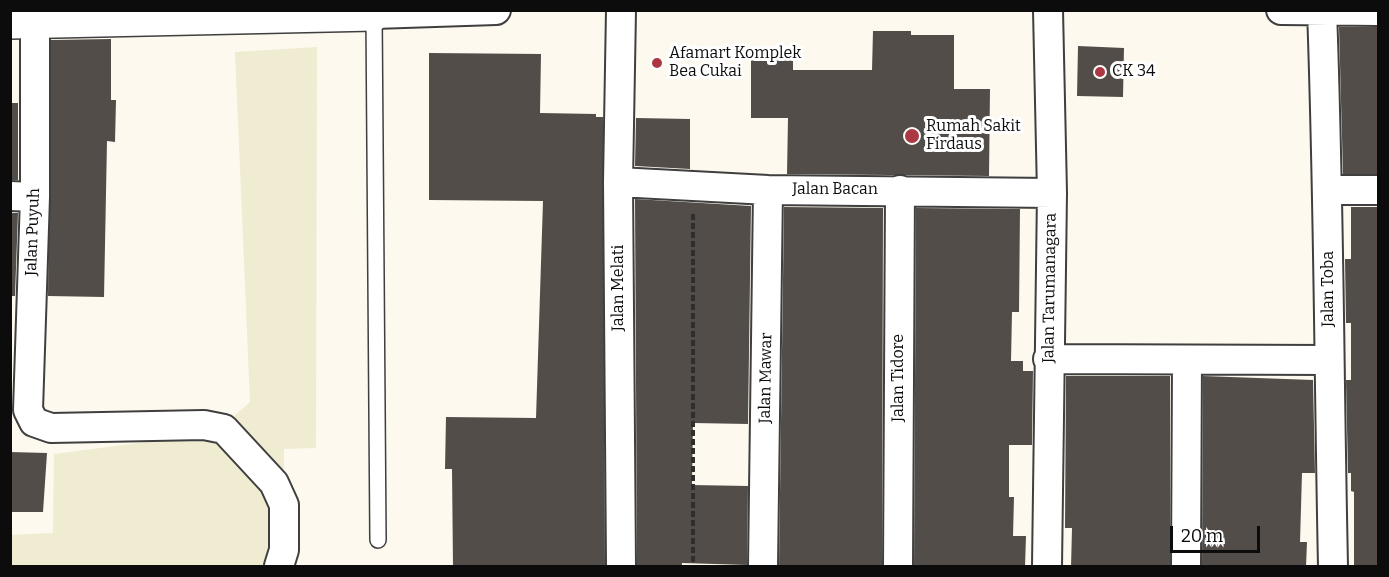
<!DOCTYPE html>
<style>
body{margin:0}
#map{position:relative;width:1389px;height:577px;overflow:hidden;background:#fdf9ee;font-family:Bitter,serif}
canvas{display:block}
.frame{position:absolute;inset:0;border:12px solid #0c0c0c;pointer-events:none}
.scale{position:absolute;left:1170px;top:526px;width:90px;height:27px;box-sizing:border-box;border:3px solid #0c0c0c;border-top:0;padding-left:8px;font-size:18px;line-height:21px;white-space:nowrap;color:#0c0c0c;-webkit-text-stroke:4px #fff;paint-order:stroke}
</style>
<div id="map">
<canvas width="1389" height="577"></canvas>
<div class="frame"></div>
<div class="scale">20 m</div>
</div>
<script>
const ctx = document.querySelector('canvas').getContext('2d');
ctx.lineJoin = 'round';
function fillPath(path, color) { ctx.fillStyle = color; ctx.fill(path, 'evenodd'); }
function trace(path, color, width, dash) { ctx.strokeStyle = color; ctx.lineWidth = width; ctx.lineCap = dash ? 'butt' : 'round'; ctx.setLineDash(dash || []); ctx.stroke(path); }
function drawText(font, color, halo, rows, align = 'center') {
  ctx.font = font + ' Bitter,serif'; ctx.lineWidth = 6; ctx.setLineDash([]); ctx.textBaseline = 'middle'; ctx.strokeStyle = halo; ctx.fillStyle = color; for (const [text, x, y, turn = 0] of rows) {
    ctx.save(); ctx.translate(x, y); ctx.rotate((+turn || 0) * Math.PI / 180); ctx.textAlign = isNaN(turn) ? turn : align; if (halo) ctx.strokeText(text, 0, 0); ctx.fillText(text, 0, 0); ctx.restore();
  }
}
const farmland = new Path2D(`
 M317 47 316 448 284 449 283 566H11L10 535 53 533 54 454 215 433 250 402 235 52Z`);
const building = new Path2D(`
 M1339 27H1378V174H1343Z
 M873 31H911V35H954V89H990L989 176 787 174 788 118H751V57H793V70H872Z
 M111 39V100H116L115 142 107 141 104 297 48 296 51 40Z
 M1078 46 1124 48 1123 97 1077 96Z
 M429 53 541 54 540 113 596 114V117H603L605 567H453L452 469H445L446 417 536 418 543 201 429 200Z
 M10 103H18V180H10Z
 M636 118 690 119V169L635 166Z
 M635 199 751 206 748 424 693 423 692 485 748 486 747 565 682 563V567H637Z
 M784 207 883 208 882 567H779Z
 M1378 207V567H1354V492L1351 491V473H1348L1346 380H1351V323H1346L1345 259H1351V207Z
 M916 208 1020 209 1019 312H1012L1011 361H1023V371H1033L1032 445H1009V497H1014L1013 536H1026L1025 567H914Z
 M10 213H18L15 296H10Z
 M1066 376H1170V567H1071L1072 528H1065Z
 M1203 376 1313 380 1315 473H1302L1300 542H1307L1306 567H1202Z
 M10 452 47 453 43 512H10Z`);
const path = new Path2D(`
 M693 214V566`);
const service = new Path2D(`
 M374 14 378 540`);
const minor = new Path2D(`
 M35 10V197L28 410 34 422 51 428 204 425 224 429 274 483 284 505V550L279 566
 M1281 10 1378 11
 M1322 11C1329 196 1329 381 1333 566
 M374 14 496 10
 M618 182 768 190 1052 193
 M1329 190H1378
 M10 196 35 197
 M1048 359 1329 360
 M621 566 618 182 621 10
 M763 566 768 190
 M898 566 900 190
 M1047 566 1052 193 1048 10
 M1186 566 1187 360`);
const tertiary = new Path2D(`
 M10 22 374 14V10`);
const markers = [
 [657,63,6,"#aa3741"],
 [1100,72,6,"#aa3741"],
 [912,136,8,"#aa3741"]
];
const poiNames = [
 ["Afamart Komplek",669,54],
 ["Bea Cukai",669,72],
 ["CK 34",1112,72],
 ["Rumah Sakit",926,127],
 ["Firdaus",926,145]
];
const streetNames = [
 ["Jalan Bacan",835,190],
 ["Jalan Puyuh",33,232,-88],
 ["Jalan Melati",619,288,-90],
 ["Jalan Tarumanagara",1050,288,-89],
 ["Jalan Toba",1329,289,-90],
 ["Jalan Mawar",766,378,-89],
 ["Jalan Tidore",899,378,-90]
];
fillPath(farmland, '#efecd1');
fillPath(building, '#534d4a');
trace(service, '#3f3f3f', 18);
trace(minor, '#3f3f3f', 32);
trace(tertiary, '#3f3f3f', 36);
trace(path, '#2e2e2e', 4, [6, 3]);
trace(service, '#fff', 15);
trace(minor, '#fff', 28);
trace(tertiary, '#fff', 33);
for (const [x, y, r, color] of markers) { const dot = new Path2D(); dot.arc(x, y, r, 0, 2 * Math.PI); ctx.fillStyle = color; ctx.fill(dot); trace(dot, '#fff', 2); }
drawText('16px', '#0c0c0c', '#fff', poiNames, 'left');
drawText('16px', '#0c0c0c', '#fff', streetNames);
</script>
